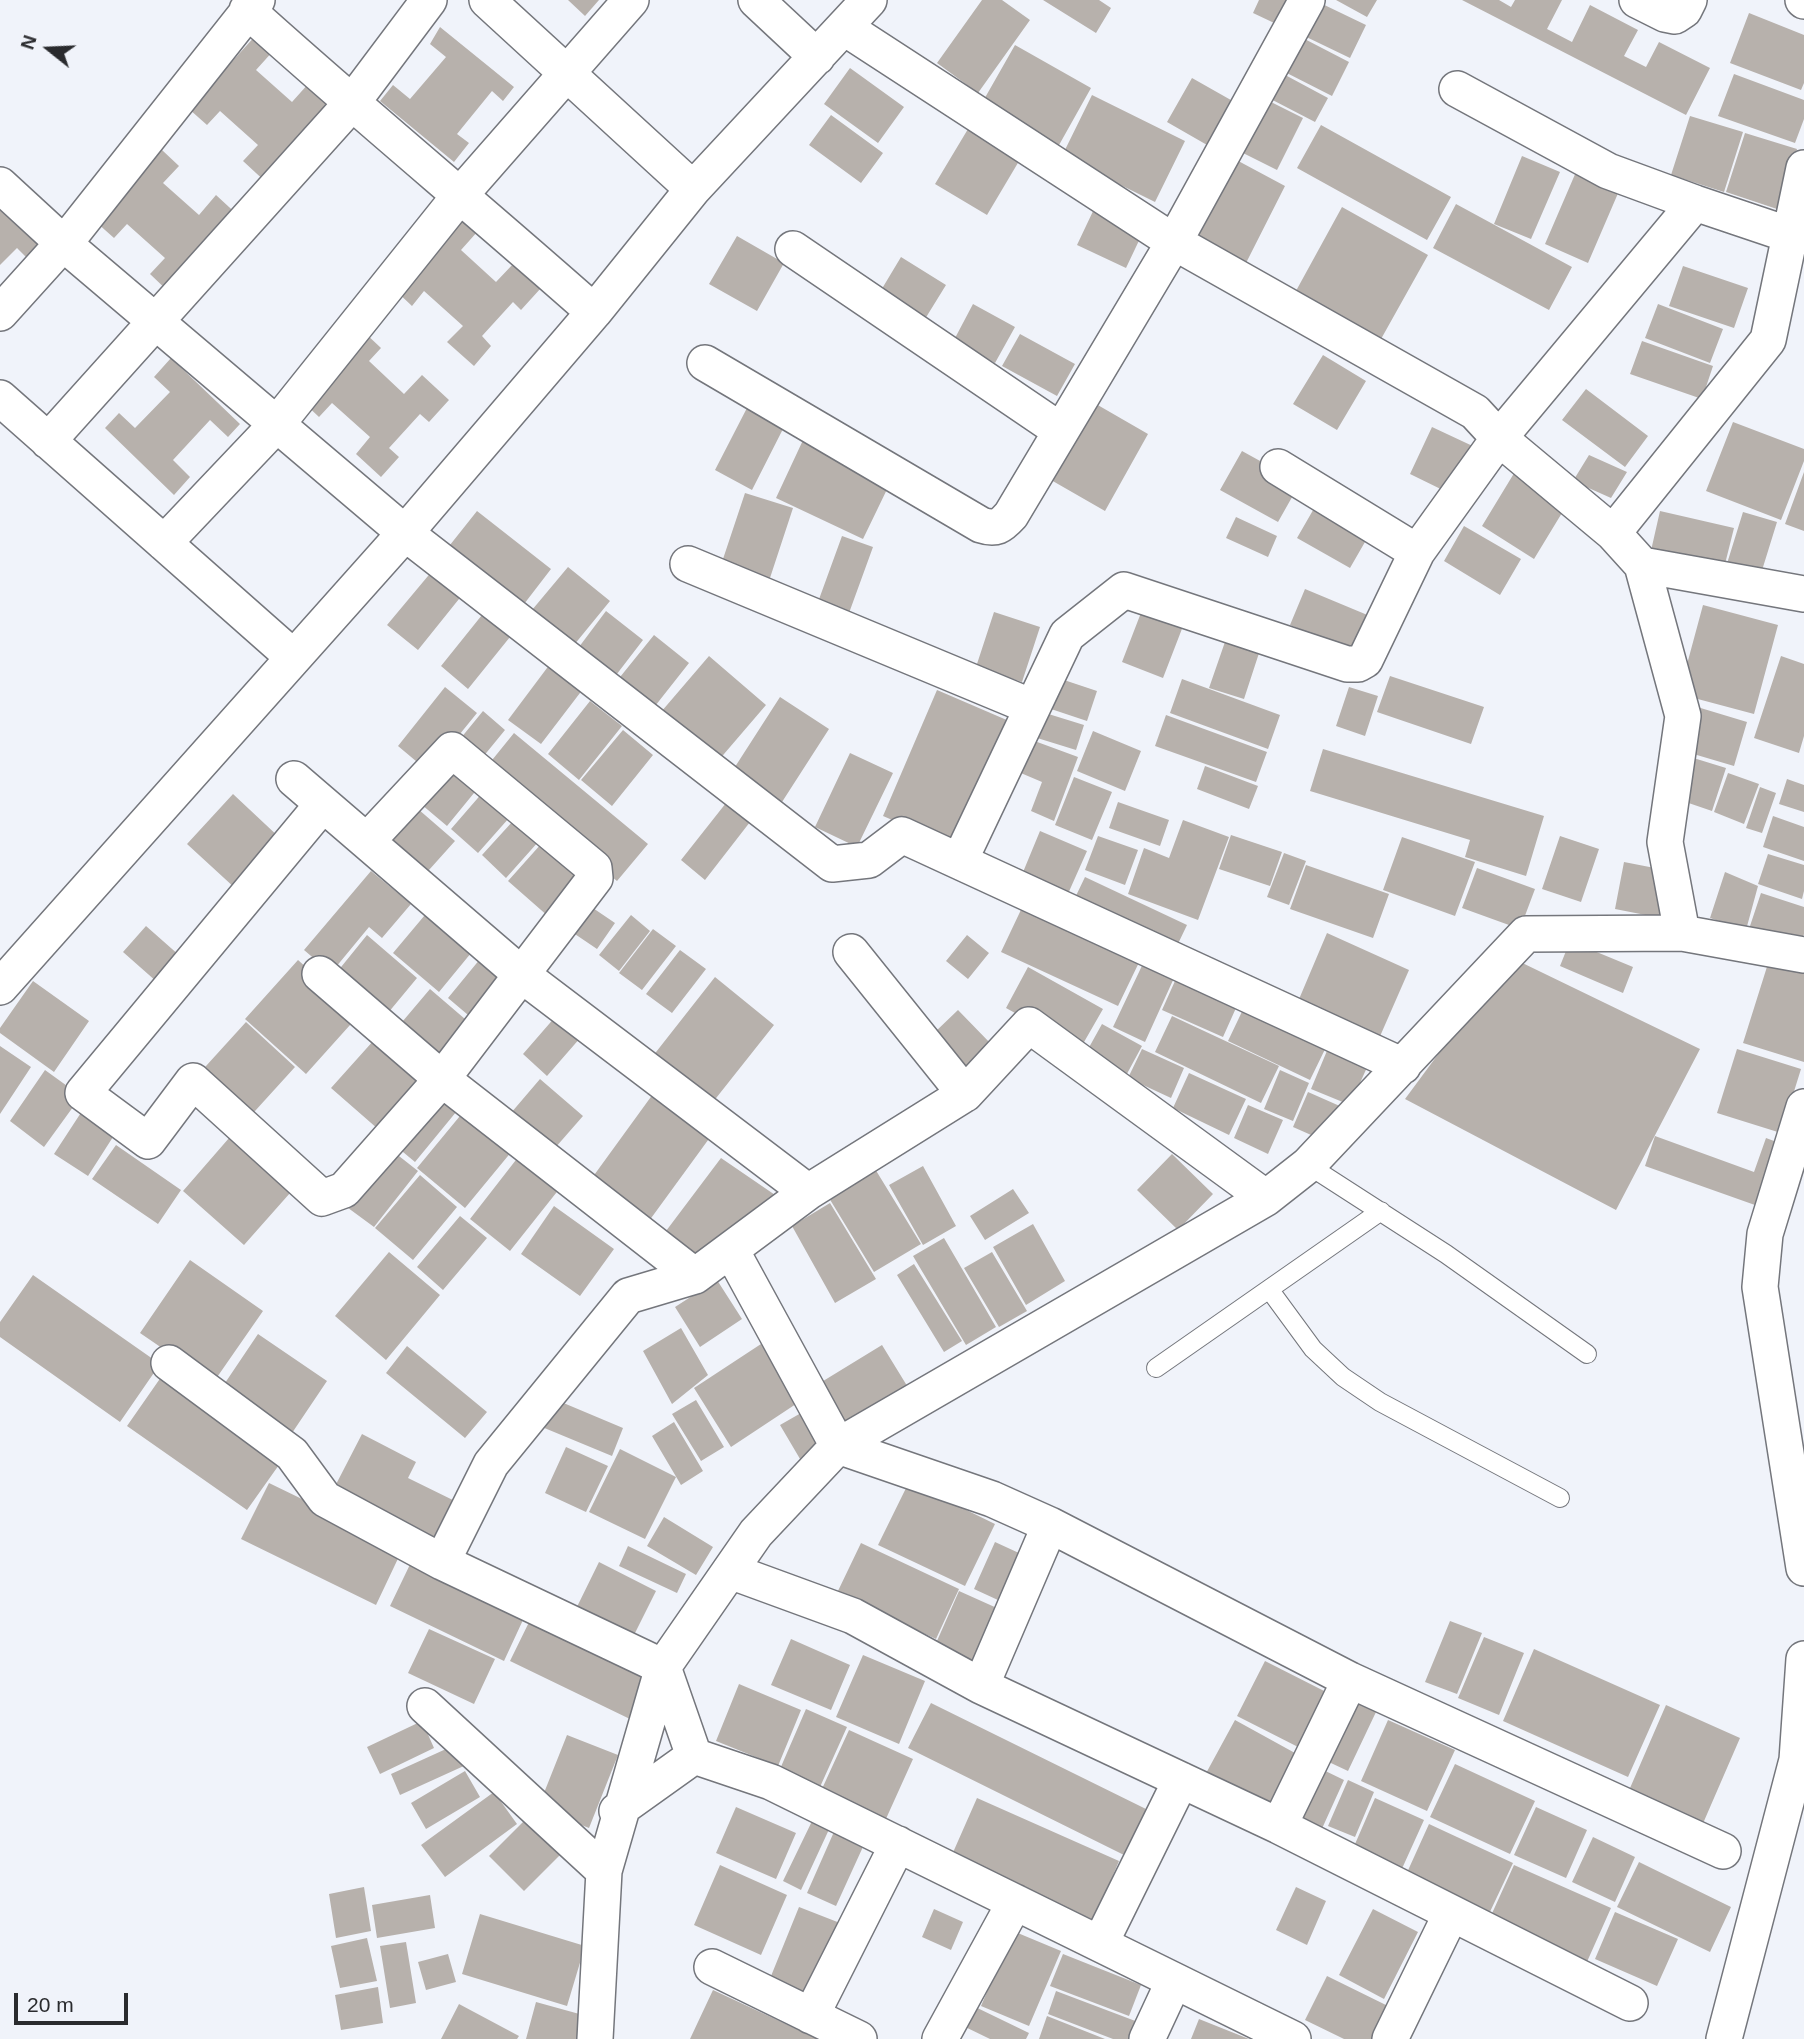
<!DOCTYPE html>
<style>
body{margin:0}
#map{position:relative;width:1804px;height:2039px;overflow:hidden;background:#f0f3fa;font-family:Helvetica,sans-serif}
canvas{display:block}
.north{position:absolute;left:14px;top:14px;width:70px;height:70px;-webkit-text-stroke:5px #f0f3fa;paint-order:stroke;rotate:288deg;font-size:19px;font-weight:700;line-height:28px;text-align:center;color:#2a2b2e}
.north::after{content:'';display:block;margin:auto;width:24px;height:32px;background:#2a2b2e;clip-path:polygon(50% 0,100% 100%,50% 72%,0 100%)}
.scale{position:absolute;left:14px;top:1993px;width:114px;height:32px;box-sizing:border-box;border:4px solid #2a2b2e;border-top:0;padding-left:9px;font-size:21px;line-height:24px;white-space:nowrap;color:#2a2b2e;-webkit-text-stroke:5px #f0f3fa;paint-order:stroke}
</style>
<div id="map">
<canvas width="1804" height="2039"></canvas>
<div class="north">N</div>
<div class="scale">20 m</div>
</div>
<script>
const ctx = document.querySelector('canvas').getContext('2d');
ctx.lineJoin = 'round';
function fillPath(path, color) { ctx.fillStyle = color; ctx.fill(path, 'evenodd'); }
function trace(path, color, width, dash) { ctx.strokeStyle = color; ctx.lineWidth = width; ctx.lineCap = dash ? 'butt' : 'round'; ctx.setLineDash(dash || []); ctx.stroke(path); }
const building = new Path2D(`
 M568 0H599L585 16Z
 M982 0H1002L1030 20 978 93 937 63Z
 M1043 0H1099L1111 8 1096 33Z
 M1259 0H1303L1289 30 1253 13Z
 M1314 0 1366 25 1350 58 1296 32Z
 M1336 0H1377L1367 17Z
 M1462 0H1499L1511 7 1515 0H1562L1547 29 1572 42 1590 5 1638 30 1624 56 1646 67 1659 42 1710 68 1686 115Z
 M1749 13 1804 35V83L1801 90 1730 63Z
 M440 27 514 87 503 101 492 91 457 134 469 143 454 162 380 101 393 85 410 99 446 57 430 44Z
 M1293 33 1349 62 1332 96 1275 67Z
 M257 34 274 50 256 70 292 102 309 83 336 107 269 185 243 161 258 145 220 111 207 125 189 109Z
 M1015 45 1091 88 1054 154 978 110Z
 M850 68 904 107 878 143 824 104Z
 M1274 69 1328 98 1315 122 1261 94Z
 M1734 74 1804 100V119L1795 143 1718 116Z
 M1192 78 1245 108 1221 153 1167 122Z
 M1092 95 1185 141 1155 202 1062 156Z
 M1257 95 1303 118 1277 170 1231 147Z
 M831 115 883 153 861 183 809 145Z
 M1690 116 1743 132 1724 192 1671 175Z
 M974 119 1025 151 987 215 935 184Z
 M1321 125 1451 197 1427 240 1297 168Z
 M1745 133 1797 149 1777 209 1726 192Z
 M162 150 179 166 163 183 199 215 216 195 242 219 172 295 150 274 165 258 127 224 114 238 96 222Z
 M1229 156 1285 186 1246 263 1189 233Z
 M1522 156 1560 172 1531 239 1494 224Z
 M1576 172 1619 191 1588 263 1545 244Z
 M0 204 41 243 27 258 17 248 0 265Z
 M1456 204 1572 267 1549 310 1433 248Z
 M1095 207 1144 230 1126 268 1077 245Z
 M1342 207 1428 255 1376 348 1291 300Z
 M461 215 478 231 461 250 496 282 514 263 541 288 521 310 513 302 482 336 491 346 474 366 447 342 463 326 424 291 412 306 394 289Z
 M737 236 784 263 757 311 709 284Z
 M901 257 946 285 925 319 880 292Z
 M1683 266 1748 288 1734 328 1669 306Z
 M973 304 1015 327 995 363 954 340Z
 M1658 304 1723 329 1710 363 1645 338Z
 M364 332 381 348 369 361 404 394 422 375 449 400 429 422 420 414 389 448 399 457 381 477 356 454 370 437 332 403 319 417 302 401Z
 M1020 334 1075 364 1057 396 1002 366Z
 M1642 341 1713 366 1702 399 1630 374Z
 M1323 355 1366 381 1337 430 1293 404Z
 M171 358 240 424 228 437 210 420 173 460 190 477 174 495 105 428 119 413 135 428 170 392 154 377Z
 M1586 389 1648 436 1625 467 1562 420Z
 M1096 404 1148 434 1105 511 1051 480Z
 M748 406 785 425 752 490 715 470Z
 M1733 422 1804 449V461L1781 520 1706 491Z
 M1432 427 1479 449 1457 497 1410 474Z
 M804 438 892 479 863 539 776 498Z
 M1242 451 1300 483 1278 522 1220 490Z
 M1589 455 1627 472 1611 498 1573 481Z
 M1516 470 1568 503 1534 559 1482 526Z
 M1804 472V531L1785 524Z
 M745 493 793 508 768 584 720 568Z
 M1316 505 1369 535 1350 568 1297 538Z
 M477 511 551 569 521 608 446 550Z
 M1660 511 1734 528 1723 572 1650 555Z
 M1743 512 1777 522 1759 580 1725 570Z
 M1236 517 1277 536 1268 557 1226 538Z
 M1464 526 1521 559 1500 595 1444 561Z
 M842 536 873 547 849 613 818 602Z
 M568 567 610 601 574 645 532 610Z
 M433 570 463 594 418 650 387 625Z
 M1305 589 1377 619 1362 655 1290 625Z
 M1144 605 1185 621 1163 678 1122 662Z
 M1703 605 1778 625 1754 714 1679 694Z
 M486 610 514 632 468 689 441 666Z
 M606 611 643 640 610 683 573 655Z
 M994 612 1040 627 1022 682 976 667Z
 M654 635 689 663 648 715 612 687Z
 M1226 639 1260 650 1244 699 1209 688Z
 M709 656 766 705 712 768 655 719Z
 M1781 656 1804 664V736L1799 753 1754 738Z
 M550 664 583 689 541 744 508 720Z
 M1390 676 1484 707 1471 744 1377 712Z
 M1055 677 1097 691 1087 721 1045 707Z
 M1182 679 1280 715 1268 749 1170 713Z
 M445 687 477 713 429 772 398 746Z
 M1349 687 1378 696 1365 736 1336 726Z
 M937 690 1016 724 962 850 883 816Z
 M780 697 829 729 782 802 733 770Z
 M590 701 622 726 579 780 548 754Z
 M1694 706 1747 722 1734 766 1680 750Z
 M483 711 505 730 478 763 456 744Z
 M1042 712 1084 725 1076 750 1034 737Z
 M1166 715 1267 752 1256 782 1155 746Z
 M623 730 653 755 612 806 581 780Z
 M1093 731 1141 751 1125 791 1077 771Z
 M514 733 648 844 617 881 484 770Z
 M1021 736 1078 757 1054 821 1031 811 1042 782 1009 768Z
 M1323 749 1544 816 1526 876 1465 857 1470 840 1310 791Z
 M850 753 893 773 857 847 815 827Z
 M451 756 483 782 447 826 415 799Z
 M1687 756 1726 768 1712 811 1674 798Z
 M1205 766 1258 786 1249 809 1197 789Z
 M1728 773 1759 784 1744 824 1714 812Z
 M1074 777 1112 792 1092 840 1055 825Z
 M1787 779 1804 785V812L1779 804Z
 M490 784 517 809 478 853 451 829Z
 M1760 787 1776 793 1762 833 1746 828Z
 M233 794 281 839 236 889 187 844Z
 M1118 802 1169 820 1160 846 1109 828Z
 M726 803 750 822 705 880 681 860Z
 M418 809 455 841 420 880 384 848Z
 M523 810 547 832 506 878 482 855Z
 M1773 816 1804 827V861L1763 847Z
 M1183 820 1229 837 1198 920 1128 894 1144 848 1169 858Z
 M1040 831 1087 851 1067 896 1021 877Z
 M550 834 590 870 549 917 508 881Z
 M1231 835 1282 852 1270 886 1219 869Z
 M1098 836 1138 850 1125 885 1085 870Z
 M1560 836 1599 849 1581 902 1542 889Z
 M1402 837 1475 862 1455 916 1383 890Z
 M1284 853 1306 861 1289 905 1267 897Z
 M1768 854 1804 865V891L1802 899 1758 884Z
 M1624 862 1670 871 1661 918 1615 909Z
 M1306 865 1389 894 1373 938 1290 909Z
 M1477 868 1535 889 1520 929 1462 908Z
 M371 871 411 904 382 938 369 927 331 973 304 950Z
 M1725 872 1758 886 1746 930 1710 918Z
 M1085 877 1187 925 1175 950 1073 902Z
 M1761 893 1804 907V934L1800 946 1749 929Z
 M1028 895 1145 950 1118 1006 1001 952Z
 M584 902 615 923 597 949 566 928Z
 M430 909 476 947 439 992 393 953Z
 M631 915 650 931 619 971 599 955Z
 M146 926 180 956 157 982 123 952Z
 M653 929 676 946 642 990 619 973Z
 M1327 933 1409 970 1374 1050 1294 1011Z
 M367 935 417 978 383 1019 333 977Z
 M967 935 989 953 968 979 946 961Z
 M1570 941 1633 967 1623 993 1560 966Z
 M680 950 706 969 672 1013 646 994Z
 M485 953 512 976 474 1020 448 998Z
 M1148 953 1179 967 1145 1042 1113 1027Z
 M1771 954 1804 964V1062L1743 1043Z
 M1510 957 1700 1049 1616 1210 1405 1099Z
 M298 960 359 1015 306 1074 245 1019Z
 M1028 967 1103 1009 1080 1049 1006 1008Z
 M1179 972 1240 999 1223 1037 1162 1010Z
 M715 977 774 1025 709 1107 649 1061Z
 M33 981 89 1021 54 1072 0 1033V1028Z
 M430 989 472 1025 440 1064 397 1028Z
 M1248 999 1330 1039 1310 1080 1228 1041Z
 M958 1010 992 1045 968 1068 934 1033Z
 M556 1016 581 1037 547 1076 523 1054Z
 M1172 1016 1279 1066 1261 1103 1155 1052Z
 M246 1022 295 1067 245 1122 196 1077Z
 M1102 1024 1142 1046 1122 1083 1082 1060Z
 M383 1030 437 1078 386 1136 331 1088Z
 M0 1046 31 1067 0 1114Z
 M1329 1046 1369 1063 1350 1105 1311 1089Z
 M1142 1049 1184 1068 1171 1098 1128 1078Z
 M1737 1049 1801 1069 1781 1133 1717 1113Z
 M45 1070 81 1096 44 1147 10 1121Z
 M1280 1070 1309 1083 1293 1121 1264 1109Z
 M1189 1073 1246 1099 1229 1135 1173 1108Z
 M540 1079 583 1116 548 1156 505 1120Z
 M436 1087 461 1106 415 1162 391 1142Z
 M1308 1092 1342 1107 1327 1142 1293 1127Z
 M653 1094 711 1136 649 1221 592 1178Z
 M86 1105 120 1126 88 1176 54 1154Z
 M469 1105 517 1145 465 1208 417 1168Z
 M1248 1105 1283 1120 1268 1154 1234 1138Z
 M236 1130 298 1184 244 1245 183 1191Z
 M1655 1136 1754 1172 1766 1138 1790 1147 1769 1210 1645 1166Z
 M116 1145 181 1190 158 1224 92 1179Z
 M385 1145 418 1171 374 1227 340 1202Z
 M1172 1154 1213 1194 1178 1230 1137 1190Z
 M519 1156 560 1188 510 1251 470 1219Z
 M721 1158 778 1197 693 1258 663 1235Z
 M872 1164 921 1244 874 1272 826 1193Z
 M923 1166 956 1226 923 1245 889 1185Z
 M420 1175 457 1207 413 1260 375 1228Z
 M1013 1189 1029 1213 985 1240 970 1216Z
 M830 1203 876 1279 835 1303 792 1226Z
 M554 1206 614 1249 580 1296 521 1254Z
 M460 1216 487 1238 443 1290 417 1267Z
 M1033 1224 1065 1281 1026 1305 993 1247Z
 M944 1238 996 1327 966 1345 913 1256Z
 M389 1252 440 1295 386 1360 335 1316Z
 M992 1252 1027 1311 999 1327 964 1268Z
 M190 1260 263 1311 213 1383 140 1333Z
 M914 1264 962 1341 944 1352 897 1275Z
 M33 1275 160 1364 120 1422 0 1337V1322Z
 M717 1280 742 1319 700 1347 675 1307Z
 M681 1328 708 1375 672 1404 643 1351Z
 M258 1334 327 1381 292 1433 223 1386Z
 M761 1344 799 1402 731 1447 694 1388Z
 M882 1345 909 1389 842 1430 815 1386Z
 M407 1346 487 1412 465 1438 386 1373Z
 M166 1370 286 1455 247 1510 127 1426Z
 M554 1399 623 1428 612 1456 542 1427Z
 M696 1400 724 1447 701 1461 672 1414Z
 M801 1413 824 1452 803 1464 780 1425Z
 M674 1422 703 1471 681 1485 652 1436Z
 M362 1434 416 1462 408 1478 463 1505 440 1551 330 1496Z
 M566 1447 608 1466 586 1512 545 1493Z
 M620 1449 676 1477 645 1539 589 1512Z
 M909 1482 995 1524 965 1586 878 1545Z
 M269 1483 403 1548 376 1605 241 1539Z
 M664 1517 713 1547 696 1575 647 1546Z
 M995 1542 1032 1559 1011 1606 974 1589Z
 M861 1543 959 1589 936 1639 837 1593Z
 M628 1546 686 1574 677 1593 619 1566Z
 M416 1552 529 1607 504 1661 390 1606Z
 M599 1562 656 1591 629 1645 572 1617Z
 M959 1591 1008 1613 981 1672 933 1650Z
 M534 1612 655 1671 632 1720 510 1661Z
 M1450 1621 1482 1633 1457 1694 1425 1682Z
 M429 1629 495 1659 474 1704 408 1673Z
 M1484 1637 1524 1653 1499 1715 1458 1698Z
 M791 1639 850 1665 831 1710 771 1685Z
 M1534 1649 1660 1705 1628 1777 1503 1721Z
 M863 1655 925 1681 899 1744 836 1717Z
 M1265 1661 1332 1695 1304 1750 1237 1716Z
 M739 1684 801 1710 778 1766 716 1741Z
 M1344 1697 1376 1712 1348 1771 1316 1756Z
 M931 1703 1146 1809 1124 1855 908 1748Z
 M1666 1705 1740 1738 1701 1828 1627 1795Z
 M806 1709 847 1727 820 1787 780 1769Z
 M1235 1720 1304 1758 1273 1815 1204 1777Z
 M1388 1720 1455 1750 1427 1811 1361 1781Z
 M422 1721 434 1748 380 1774 367 1747Z
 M849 1730 913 1759 885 1821 821 1791Z
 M567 1735 618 1755 589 1828 538 1808Z
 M457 1744 466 1765 400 1795 391 1774Z
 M1455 1764 1535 1801 1510 1854 1430 1817Z
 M1313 1765 1344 1780 1320 1833 1289 1818Z
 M465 1771 480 1797 426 1829 411 1803Z
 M1348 1780 1374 1792 1355 1837 1328 1826Z
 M494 1792 517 1824 445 1877 421 1845Z
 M977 1798 1119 1861 1094 1920 951 1857Z
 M1375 1798 1424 1820 1400 1873 1352 1851Z
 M736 1807 796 1833 776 1879 716 1853Z
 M1536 1807 1587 1830 1566 1878 1514 1855Z
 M815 1815 832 1823 801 1890 783 1881Z
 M526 1819 561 1854 524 1891 489 1856Z
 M1429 1824 1513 1863 1488 1916 1405 1877Z
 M837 1825 867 1838 836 1906 807 1893Z
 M1593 1837 1635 1857 1615 1902 1572 1882Z
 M1639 1862 1731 1907 1710 1952 1617 1907Z
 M720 1865 787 1895 761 1955 694 1925Z
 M1514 1865 1611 1908 1586 1964 1489 1920Z
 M364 1887 371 1931 336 1938 329 1894Z
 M1296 1887 1326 1901 1307 1945 1276 1930Z
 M430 1895 435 1928 377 1938 372 1905Z
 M799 1907 840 1923 810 1997 769 1981Z
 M934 1909 963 1922 951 1950 922 1937Z
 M1373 1909 1418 1932 1384 1999 1339 1975Z
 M1615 1912 1678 1939 1657 1986 1595 1959Z
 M480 1914 585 1946 567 2006 462 1974Z
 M1013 1931 1061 1951 1029 2026 981 2006Z
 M367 1938 377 1981 340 1988 331 1946Z
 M406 1942 416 2003 390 2008 380 1946Z
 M448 1954 456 1982 426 1990 418 1962Z
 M1063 1954 1141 1985 1129 2016 1050 1986Z
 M1327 1976 1390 2007 1375 2039H1344L1305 2020Z
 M378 1987 383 2023 341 2030 335 1995Z
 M713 1990 818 2039H690Z
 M1056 1991 1138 2022 1132 2039H1113L1048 2014Z
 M536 2002 583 2015 577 2039H526Z
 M965 2002 1029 2033 1026 2039H990L955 2022Z
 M459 2004 519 2036 517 2039H441Z
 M1047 2016 1105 2039H1039Z
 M1199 2019 1249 2039H1191Z`);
const lane = new Path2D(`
 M1308 1165 1446 1254 1587 1354
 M1269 1289 1313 1349 1343 1377 1380 1402 1560 1498
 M1156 1368 1381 1211`);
const street = new Path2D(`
 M487 0 693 189
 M756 0 817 57
 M1637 0 1665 14 1675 16 1684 10 1689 0
 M1803 0 1804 1
 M247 10C361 113 479 210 594 312
 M845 28 1174 242 1475 412 1499 438 1613 533 1642 565 1683 716 1665 842 1682 933
 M1457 89 1608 171 1695 203 1790 235
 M0 185 63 243 405 533 832 864 869 860 902 835 1403 1066
 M793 249 1061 431
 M0 313 75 230 257 0
 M705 363 981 525C996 530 1001 526 1011 515L1174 242 1307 0
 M0 398 293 657
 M48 441 351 104 429 0
 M1278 467 1417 552
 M1613 533 1768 340 1804 168
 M164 543 277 424 461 194 631 0
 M688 564 1032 707
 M1642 565 1804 594
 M294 779 522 975 808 1192
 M323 804 83 1093 148 1141 193 1081 322 1198 344 1190 442 1079 595 878 594 868 452 750 367 841
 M960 860 1067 635 1124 590 1347 664H1358L1365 660 1417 552 1499 438 1695 203
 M851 952 965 1094
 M320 974 442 1079 695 1276
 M0 987 405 533 594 312 693 189 869 0
 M1804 1107 1765 1234 1760 1287 1804 1568
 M731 1250 838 1446 992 1499 1050 1525 1350 1680 1723 1851
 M169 1363 292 1454 325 1499 442 1562 663 1667 694 1756
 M442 1562 491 1464 628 1296 695 1276 808 1192 965 1094 1029 1025 1266 1198
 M730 1571 853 1616 981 1686 1279 1826 1630 2003
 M981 1686 1050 1525
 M425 1706 604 1871
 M694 1756 771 1782 1293 2039
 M617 1811 694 1756
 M1279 1826 1350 1680
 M1100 1944 1181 1780
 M712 1967 859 2039
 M811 2016 898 1844
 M595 2039 604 1871 663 1667 756 1533 838 1446 1266 1198 1308 1165 1526 934 1682 933 1804 955
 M940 2039 1015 1902
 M1147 2039 1174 1981
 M1390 2039 1451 1914
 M1724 2039 1797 1760 1804 1659`);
fillPath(building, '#b7b1ac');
trace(lane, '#74767c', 20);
trace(street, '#74767c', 38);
trace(lane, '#fff', 18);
trace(street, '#fff', 35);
</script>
